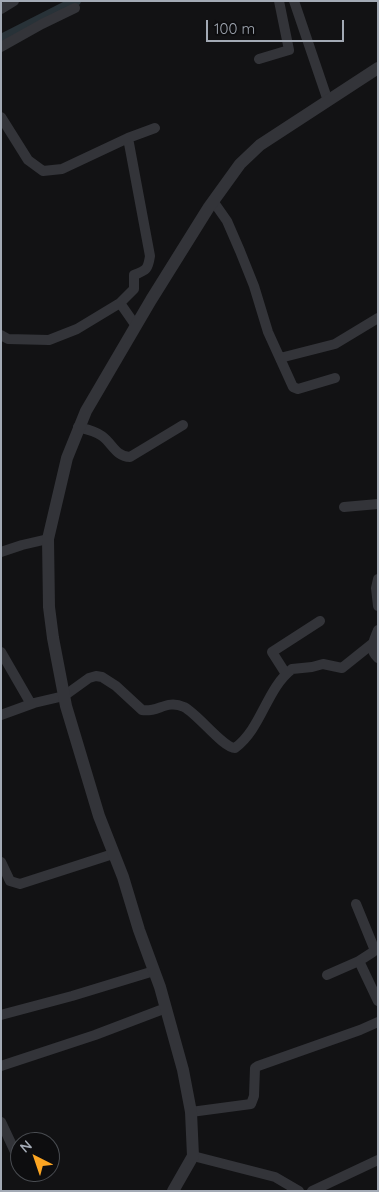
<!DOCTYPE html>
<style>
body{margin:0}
#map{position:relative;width:379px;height:1192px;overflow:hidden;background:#121214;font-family:Quicksand,sans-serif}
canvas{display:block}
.frame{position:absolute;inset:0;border:2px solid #a3aab5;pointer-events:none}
.north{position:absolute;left:10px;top:1132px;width:50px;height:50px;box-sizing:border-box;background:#0d0d0f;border:1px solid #494c51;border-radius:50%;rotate:319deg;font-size:14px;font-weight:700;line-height:20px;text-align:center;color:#a3aab5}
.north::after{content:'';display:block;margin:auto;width:18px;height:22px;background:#fca522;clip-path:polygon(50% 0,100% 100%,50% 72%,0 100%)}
.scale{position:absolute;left:206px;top:20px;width:138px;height:22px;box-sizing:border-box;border:2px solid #a3aab5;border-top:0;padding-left:6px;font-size:15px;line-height:18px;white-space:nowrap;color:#a3aab5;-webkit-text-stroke:4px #0d0d0f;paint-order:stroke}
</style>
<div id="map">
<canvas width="379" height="1192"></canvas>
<div class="frame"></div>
<div class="north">N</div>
<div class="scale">100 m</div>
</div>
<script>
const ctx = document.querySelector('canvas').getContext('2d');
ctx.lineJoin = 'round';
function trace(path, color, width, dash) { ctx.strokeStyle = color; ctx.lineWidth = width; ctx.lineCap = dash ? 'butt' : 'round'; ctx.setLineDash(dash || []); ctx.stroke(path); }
const canal = new Path2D(`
 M1 39 76 1`);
const minor = new Path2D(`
 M294 1 328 101
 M1 9 14 1
 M1 47 42 24 75 8
 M259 59 289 50 279 1
 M1 117 28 160 43 171 62 169 128 138
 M213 201 227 221 240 251 254 286 268 332 293 387 298 389 335 378
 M136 326 120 303 134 289V275C147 270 148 269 150 256L128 138 155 128
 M1 335 8 339 49 340 77 329 120 303
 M280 358 335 344 378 318
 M78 427C86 429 95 431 102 436 112 443 116 457 130 457L183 425
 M344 507 378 504
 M1 552 22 545 48 539
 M378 579 376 588 378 606
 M378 630C374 641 368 649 378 658
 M1 652 31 704
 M286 674 272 652 320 621
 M1 715 34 703 64 696 89 678 96 676 102 677 116 686 142 710C158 713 166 699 184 707 198 714 223 748 235 748 262 728 266 689 292 669L312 667 323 664 342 668 372 644
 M1 862 10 881 20 884 113 854
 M356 904 374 948 373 952 359 961 378 1001
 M327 975 359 961
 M1 1015 72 996 154 971
 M1 1066 95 1035 166 1008
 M191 1112 251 1104 254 1096 255 1068 258 1066 360 1030 378 1022
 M1 1122 17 1156
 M193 1156 275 1177 299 1191
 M312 1191 378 1160`);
const tertiary = new Path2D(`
 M173 1191 193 1156 191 1112 183 1070 160 987 139 930 123 877 99 816 66 706 53 638 49 607 48 539 67 458 86 411 151 300 209 207 240 164 260 145 378 68`);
trace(canal, '#283238', 10);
trace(minor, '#333439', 10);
trace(tertiary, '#333439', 12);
</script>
